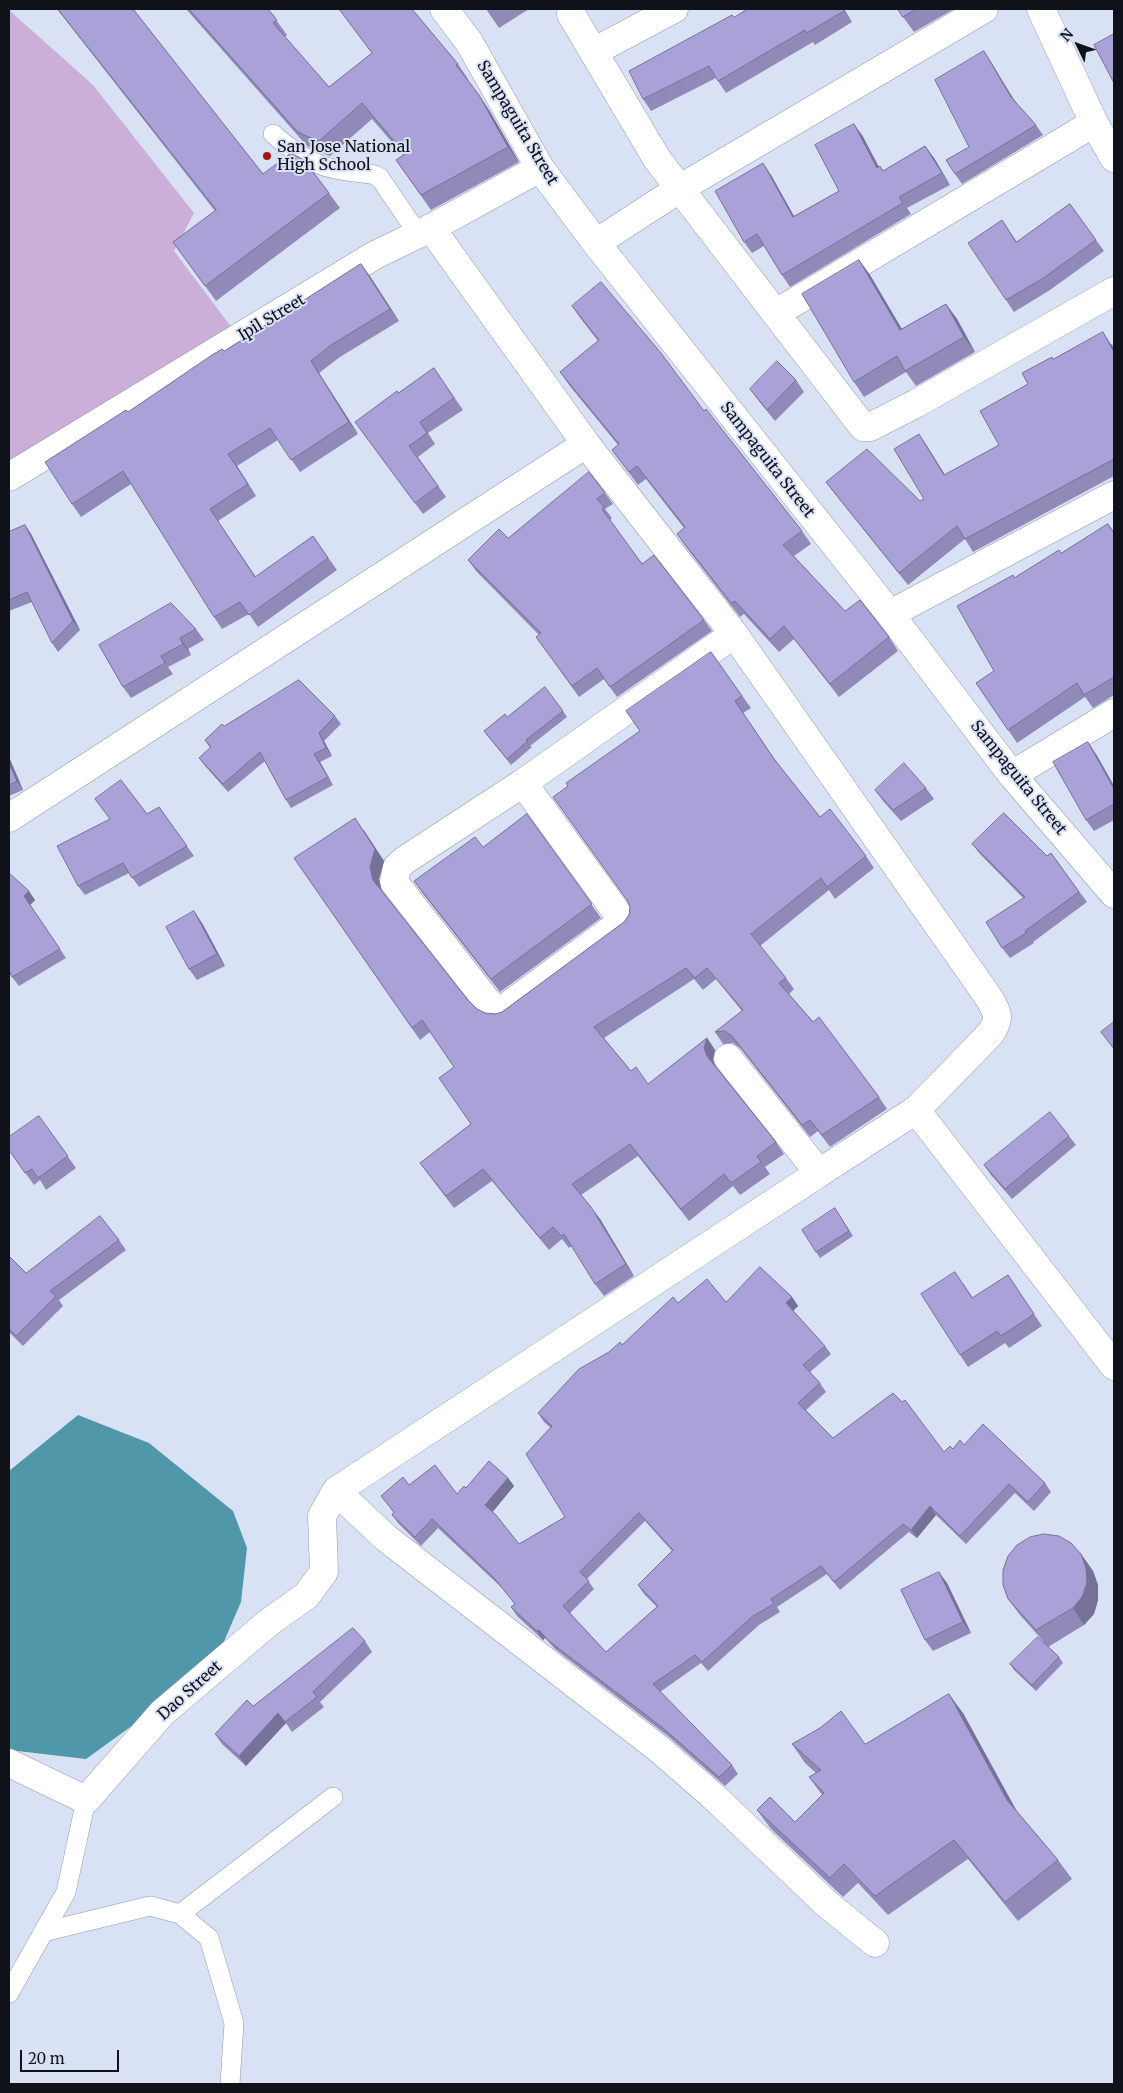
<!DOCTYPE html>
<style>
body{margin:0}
#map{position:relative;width:1123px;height:2093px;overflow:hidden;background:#d9e2f5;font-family:Merriweather,serif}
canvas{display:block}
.frame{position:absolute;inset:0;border:10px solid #0f1219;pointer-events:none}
.north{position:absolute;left:1053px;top:20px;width:50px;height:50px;-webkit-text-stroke:4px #d9e2f5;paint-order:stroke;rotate:312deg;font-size:14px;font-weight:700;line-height:20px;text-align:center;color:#0f1219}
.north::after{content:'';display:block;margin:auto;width:18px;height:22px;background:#0f1219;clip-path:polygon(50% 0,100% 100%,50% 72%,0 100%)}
.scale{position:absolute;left:20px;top:2050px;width:99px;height:22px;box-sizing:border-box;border:2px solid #0f1219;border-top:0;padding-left:6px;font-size:15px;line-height:18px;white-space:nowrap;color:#0f1219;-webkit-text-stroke:4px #d9e2f5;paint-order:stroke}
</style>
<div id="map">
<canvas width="1123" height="2093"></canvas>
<div class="frame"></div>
<div class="north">N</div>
<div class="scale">20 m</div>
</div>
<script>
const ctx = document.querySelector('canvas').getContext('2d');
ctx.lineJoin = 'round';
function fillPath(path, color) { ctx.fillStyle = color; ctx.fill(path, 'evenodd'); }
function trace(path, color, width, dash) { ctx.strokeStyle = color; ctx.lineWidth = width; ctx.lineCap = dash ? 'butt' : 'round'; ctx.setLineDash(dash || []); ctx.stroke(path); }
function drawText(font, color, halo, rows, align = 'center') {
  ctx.font = font + ' Merriweather,serif'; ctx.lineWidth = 4; ctx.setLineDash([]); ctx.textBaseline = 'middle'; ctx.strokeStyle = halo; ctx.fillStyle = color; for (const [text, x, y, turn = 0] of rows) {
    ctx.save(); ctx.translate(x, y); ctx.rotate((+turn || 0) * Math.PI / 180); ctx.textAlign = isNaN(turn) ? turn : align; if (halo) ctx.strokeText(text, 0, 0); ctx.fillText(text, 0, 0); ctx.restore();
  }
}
const green = new Path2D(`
 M9 10 93 85 194 213 174 251 232 328 9 469Z`);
const water = new Path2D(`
 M78 1415 149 1443 233 1511 247 1548 241 1602 219 1653 140 1720 86 1759 9 1750V1471Z`);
const service = new Path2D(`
 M273 134C290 149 312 165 335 169 348 172 362 172 375 175L380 178 418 234
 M180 1914 333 1797
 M43 1932 150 1906 180 1914 209 1938 234 2023 230 2084
 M9 1993 66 1892 86 1800`);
const minor = new Path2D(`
 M1041 9 1094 123 1114 158
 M571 14 657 159 863 427H870L917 403 1114 291
 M593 52 674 9
 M540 168 596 243 890 614 1012 775 1114 894
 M596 243 679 189 984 9
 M776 313 1094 123
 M9 477 375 255 431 228
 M890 614 1114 495
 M1012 775 1114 713
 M523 783 623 921 501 1011 496 1010 487 1001 394 882 397 867 405 860 523 783 734 634
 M9 818 586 444
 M728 1058 819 1173 916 1110
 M336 1491 386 1538 659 1749 714 1797 828 1905 875 1943
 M9 1763 86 1800 162 1713 268 1623 306 1596 324 1572 322 1516 336 1491 819 1173`);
const tertiary = new Path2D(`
 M444 9 469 42 540 168 431 228 586 444 734 634 989 998C998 1014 1001 1018 990 1034L916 1110 1114 1366`);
const wall = new Path2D(`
 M57 9H133L263 174 329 193 340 208 216 301 173 242 215 211Z
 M186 9H268L287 35 285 37 329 87 372 53 339 9 420 19 458 64 468 79V80L489 110 519 162 431 210 396 160 403 155 372 119 330 156 315 150 307 146Z
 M486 9H529L499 28Z
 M844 9 852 22 815 45 813 42 726 93 716 78 651 111 643 99 734 17Z
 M898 9H954L914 32 903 17Z
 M991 62 1015 101 1036 125 1043 135 962 184 955 174 969 147Z
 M862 135 879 167 884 171 925 146 934 158 950 185 907 208 911 214 790 287 782 275 764 246 752 253 744 242 771 175 794 216 839 191Z
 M1070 204 1104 251 1050 290 1014 312 1006 300 1002 220 1017 242Z
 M859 260 870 275 902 329 946 304 957 319 975 352 916 386 906 372 864 397 854 382Z
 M361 264 399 321 340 357 319 373 358 434 300 472 278 440 237 466 256 496 218 521 256 577 313 536 337 570 258 627 249 614 222 629 214 617 131 484 81 517 72 504 128 412 224 351Z
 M572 306 704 411 802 531 811 544 794 556 845 611 889 637 898 651 839 697 794 639 779 652 744 614 740 617 686 547 677 534 684 528 646 479 638 485 612 450 618 445 569 385 560 372 598 341 581 319Z
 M1112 344 1114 349V476L973 552 965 539 908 585 835 494 826 482 920 501 924 499 927 446 945 475 999 445 1028 384 1054 359Z
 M434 368 463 410 428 433 435 444 418 457 446 497 423 514 363 433 398 393Z
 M796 380 804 392 775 421 758 400 750 389Z
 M605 493 613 504 605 509 612 518 610 520 642 564 704 620 712 631 617 697 604 679 579 697 536 637 539 635 476 571 468 560 508 538Z
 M1108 524 1114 532V695L1093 708 1085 697 1017 743 976 683 994 671 1014 578 1061 553Z
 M25 525 31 534 80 630 58 652 52 643 32 602 9 611V532Z
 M196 629 204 640 188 649 191 655 168 667 173 674 131 698 123 687 99 645Z
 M711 652 751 708 743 713 776 761 820 817 866 856 874 868 835 899 829 890 760 946 786 978 794 989 789 994 879 1097 887 1109 830 1147 818 1131 810 1137 740 1048 733 1043 723 1044 715 1032 742 1011 716 979 703 990 694 979 604 1038 631 1071 648 1084 707 1038 715 1050 713 1060 715 1065 776 1142 784 1154 765 1167 770 1174 740 1195 733 1186 689 1221 638 1156 581 1195 600 1219 634 1276 604 1296 595 1284 572 1246 569 1248 562 1239 549 1250 492 1181 454 1208 428 1174 420 1163 471 1124 454 1067 430 1032 420 1040 294 858 364 830 384 861 379 879 381 890 468 1000 477 1009 485 1013 496 1014 502 1012 624 922 629 915 630 907 628 901 568 786 640 731Z
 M563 711 567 717 530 746 532 747 511 765 484 731 507 717Z
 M335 716 341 724 324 741 332 756 320 762 333 785 291 808 286 800 265 761 228 792 205 766 199 758 210 748 205 740 224 726Z
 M1096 754 1114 786V820L1094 831 1086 820Z
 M9 757 23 790 9 796Z
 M926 788 934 799 901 821 883 801 875 790Z
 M159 807 194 856 139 887 129 873 85 895 78 886 147 814Z
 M527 814 601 918 500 992 424 895 414 881 483 847Z
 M972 844 1047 856 1051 853 1087 902 1033 942 1034 943 1010 958 1002 948 1023 898 980 854Z
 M9 873 35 900 30 905 66 958 19 986 12 977Z
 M202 923 225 966 197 980 189 969Z
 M39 1116 76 1168 46 1190 40 1180 34 1185 9 1150Z
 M1069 1136 1076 1145 1012 1199 991 1175 984 1165Z
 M839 1214 853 1236 820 1258 816 1252Z
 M119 1240 126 1250 59 1300 63 1306 23 1346 9 1332V1256L26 1273Z
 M1008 1275 1042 1326 1009 1348 1005 1343 968 1367 960 1355 963 1283 973 1298Z
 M792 1297 798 1306 793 1311 825 1346 831 1354 810 1372 820 1383 826 1392 806 1410 833 1438 944 1452 964 1445 1045 1483 1051 1492 1034 1511 1015 1493 966 1544 936 1515 917 1538 909 1532 840 1590 827 1574 777 1607 780 1612 759 1625 708 1671 701 1663 660 1692 732 1765 738 1774 725 1786 669 1737 555 1649 545 1638 543 1640 517 1616 511 1607 515 1604 501 1587 438 1528 421 1546 398 1523 392 1515 394 1513 381 1496 409 1485 457 1494 466 1488 508 1478 514 1486 492 1512 519 1544 565 1517 551 1428 544 1422 538 1413 622 1345 678 1303 726 1302ZM645 1521 672 1551 638 1585 644 1594 657 1607 606 1652 570 1613 594 1589 587 1579Z
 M1081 1554 1093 1571 1098 1585V1600L1094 1614 1084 1625 1048 1647 1059 1657 1063 1663 1036 1691 1014 1670 1010 1664 1044 1642 1020 1615 1008 1599Z
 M947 1583 971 1633 933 1651 925 1640Z
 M365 1641 372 1652 320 1702 324 1707 292 1732 286 1723 246 1766 222 1744 215 1734 253 1706Z
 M963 1713 1016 1810 1058 1860 1072 1879 1018 1921 968 1859 888 1915 858 1883 843 1897 771 1829 757 1810 795 1822 822 1795 809 1777 816 1773 805 1763 792 1744H865Z`);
const shadedWall = new Path2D(`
 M843 9H844L852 22Z
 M984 51 991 62 1018 108 1011 97Z
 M479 95 489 110 519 162 508 147Z
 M854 124 862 135 885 179 877 168Z
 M925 146 934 158 950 185 942 173Z
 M763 163 771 175 801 229 793 217Z
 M859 260 870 275 911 345 900 330Z
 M361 264 370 276 399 321 390 309Z
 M946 304 957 319 975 352 964 337Z
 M1103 332 1114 349V352Z
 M311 361 319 373 358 434 349 422Z
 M919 434 927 446 953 488 944 475Z
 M228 454 237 466 256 496Z
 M25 525 31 534 80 630 73 621Z
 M180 638 188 649 191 655 183 644Z
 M319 733 324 741 332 756 326 748Z
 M1088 742 1096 754 1114 786V789Z
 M314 754 320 762 333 785 328 777Z
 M9 757 23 790 17 781 9 763Z
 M355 818 384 861 379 879 382 892 373 880Z
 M29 891 35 900 30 905 66 958 24 896Z
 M194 911 202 923 225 966 217 954Z
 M707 1038 715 1050 713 1060 716 1068 707 1056 704 1048Z
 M591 1207 600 1219 634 1276 626 1264Z
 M792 1297 798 1306 792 1312 786 1303Z
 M508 1478 514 1486 491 1514 485 1505Z
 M930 1506 936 1515 917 1538 911 1530Z
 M1081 1554 1093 1571 1098 1585V1600L1094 1614 1084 1625 1073 1608Z
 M939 1572 947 1583 971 1633 963 1622Z
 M539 1630 545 1638 543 1640 537 1631Z
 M949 1694 963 1713 1021 1819 1007 1800Z
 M278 1713 286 1723 246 1766 239 1756Z`);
const building = new Path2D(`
 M58 9H133L263 174 291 153 304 160 329 193 205 286 173 242 216 210Z
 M189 9H268L277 20 273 23 329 87 372 53 339 9H412L458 64 456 65 479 95 508 147 421 195 396 160 405 154 362 103 319 141 304 135 297 131Z
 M748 9H843L844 11 807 33 805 30 718 81 709 66 643 99 629 71 732 15 734 17Z
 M898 9H916L903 17Z
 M1114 34V83L1094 45Z
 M984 51 1011 97 1036 125 955 174 946 160 969 147 935 80Z
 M854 124 877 168 880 166 883 171 925 146 942 173 899 197 903 203 782 275 757 234 744 242 715 191 763 163 793 217 839 191 815 145Z
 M1070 204 1096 240 1042 279 1006 300 968 243 1002 220 1016 242Z
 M859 260 900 330 946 304 964 337 905 371 897 356 854 382 802 294Z
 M361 264 390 309 331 345 311 361 349 422 291 460 270 428 228 454 248 484 210 509 255 577 313 536 328 558 249 615 240 602 214 617 123 471 72 504 45 462 126 410 128 412 212 355 222 349 224 351Z
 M601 282 661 353 704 411 706 409 802 531 783 545 845 611 860 600 889 637 830 684 784 626 770 639 735 601 731 603 677 534 685 527 637 466 629 472 612 450 619 444 560 372 599 340 572 306Z
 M1103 332 1114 352V459L965 539 957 526 899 573 826 482 867 449 920 501 924 499 894 449 919 434 944 475 999 445 980 411 1028 384 1022 373 1052 357 1053 359Z
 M777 361 796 380 767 410 750 389Z
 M434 368 454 398 420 422 427 433 409 446 438 486 415 503 355 422 397 391 398 393Z
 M589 472 605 493 597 499 604 507 602 509 642 564 654 555 704 620 610 687 597 668 572 686 536 637 541 633 468 560 499 529 508 538Z
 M1108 524 1114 533V677L1084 695 1077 683 1008 730 976 683 994 671 957 606 1013 575 1014 578 1059 550 1061 553Z
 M25 525 73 621 52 643 27 592 9 600V532Z
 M171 603 196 629 180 638 183 644 161 656 165 663 123 687 99 645Z
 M711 652 742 696 735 701 774 759 820 817 830 809 866 856 827 887 821 878 751 934 786 978 779 983 813 1022 819 1017 879 1097 822 1135 810 1120 802 1125 732 1036 725 1031 715 1032 743 1010 707 968 695 978 686 968 594 1027 631 1071 636 1067 648 1084 707 1038 704 1048 707 1056 776 1142 757 1156 761 1162 731 1183 724 1174 681 1209 630 1144 572 1184 591 1207 626 1264 595 1284 564 1234 561 1236 553 1227 540 1238 483 1169 446 1196 420 1163 471 1124 439 1078 454 1067 422 1020 412 1028 294 858 355 818 375 849 370 867 373 880 468 1000 477 1009 485 1013 496 1014 502 1012 624 922 629 915 630 907 627 900 553 797 568 786 566 783 640 731 626 711Z
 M299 680 335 716 319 733 326 748 314 754 328 777 286 800 260 752 223 784 199 758 211 747 205 740 222 724 224 726Z
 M545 687 563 711 526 740 528 741 507 759 484 731 505 714 507 717Z
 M1088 742 1114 789V804L1086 820 1053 762Z
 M9 763 17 781 9 785Z
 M904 763 926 788 893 810 875 790Z
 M121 780 147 814 159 807 187 846 132 878 123 863 78 886 57 846 110 819 95 799Z
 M1004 813 1047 856 1051 853 1079 892 1025 931 1026 933 1002 948 986 922 1025 897 972 844Z
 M527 814 592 904 491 979 414 881 475 837 483 847Z
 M9 873 29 891 24 896 60 949 12 977 9 970Z
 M194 911 217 954 189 969 166 927Z
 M1114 1022V1049L1101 1032Z
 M1050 1112 1069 1136 1005 1189 984 1165Z
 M39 1116 68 1156 38 1178 32 1169 25 1173 9 1150V1137Z
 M835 1208 849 1231 816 1252 802 1230Z
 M100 1216 119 1240 50 1291 56 1296 16 1336 9 1329V1256L26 1273Z
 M760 1267 792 1297 786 1303 825 1346 803 1365 820 1383 798 1403 833 1438 893 1393 902 1402 905 1400 944 1452 950 1446 953 1449 960 1440 964 1445 983 1424 1045 1483 1028 1502 1009 1484 960 1536 930 1506 911 1530 903 1524 834 1582 821 1566 771 1599 774 1604 753 1616 702 1662 695 1655 653 1684 732 1765 719 1777 663 1728 549 1641 539 1630 537 1631 511 1607 515 1604 495 1579 432 1519 415 1537 392 1515 394 1512 381 1496 403 1477 409 1485 435 1465 457 1494 464 1486 466 1488 489 1461 508 1478 485 1505 496 1515 519 1544 565 1517 526 1454 552 1426 538 1413 579 1369 609 1352 620 1342 622 1345 673 1297 678 1303 707 1279 726 1302ZM639 1513 673 1550 638 1585 658 1606 606 1652 563 1606 589 1581 580 1572Z
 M955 1272 972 1298 1008 1275 1034 1314 1001 1336 997 1331 960 1355 921 1294Z
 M1044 1534 1059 1536 1071 1543 1081 1554 1086 1568 1087 1583 1082 1597 1073 1608 1036 1630 1008 1599 1003 1585V1570L1008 1556 1017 1545 1030 1537Z
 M939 1572 963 1622 925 1640 901 1590Z
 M353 1628 365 1641 313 1692 317 1697 285 1722 278 1713 239 1756 215 1734 247 1700 253 1706Z
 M1038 1637 1059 1657 1032 1685 1010 1664Z
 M949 1694 1007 1800 1058 1860 1005 1902 954 1840 875 1896 844 1864 830 1878 757 1810 770 1797 795 1822 824 1793 809 1777 821 1770 792 1744 820 1728 841 1711 865 1744Z`);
const markers = [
 [267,156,5,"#a7140c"]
];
const streetNames = [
 ["Sampaguita Street",517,123,59],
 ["Ipil Street",272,318,-31],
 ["Sampaguita Street",767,460,52],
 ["Sampaguita Street",1018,778,51],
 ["Dao Street",190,1691,-42]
];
const poiNames = [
 ["San Jose National",277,147],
 ["High School",277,165]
];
fillPath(green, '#cbafd8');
fillPath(water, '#5097a9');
trace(service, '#9199ab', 20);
trace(minor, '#9199ab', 29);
trace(tertiary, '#9199ab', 29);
trace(service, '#fff', 19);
trace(minor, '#fff', 28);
trace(tertiary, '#fff', 28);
fillPath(wall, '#918ab9');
fillPath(shadedWall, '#767196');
fillPath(building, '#a9a1d7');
trace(building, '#767196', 1);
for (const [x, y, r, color] of markers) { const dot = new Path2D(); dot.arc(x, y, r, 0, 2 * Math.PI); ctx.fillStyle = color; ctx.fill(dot); trace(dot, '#d9e2f5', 2); }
drawText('16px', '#0f1219', '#d9e2f5', streetNames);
drawText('16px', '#0f1219', '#d9e2f5', poiNames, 'left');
</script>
